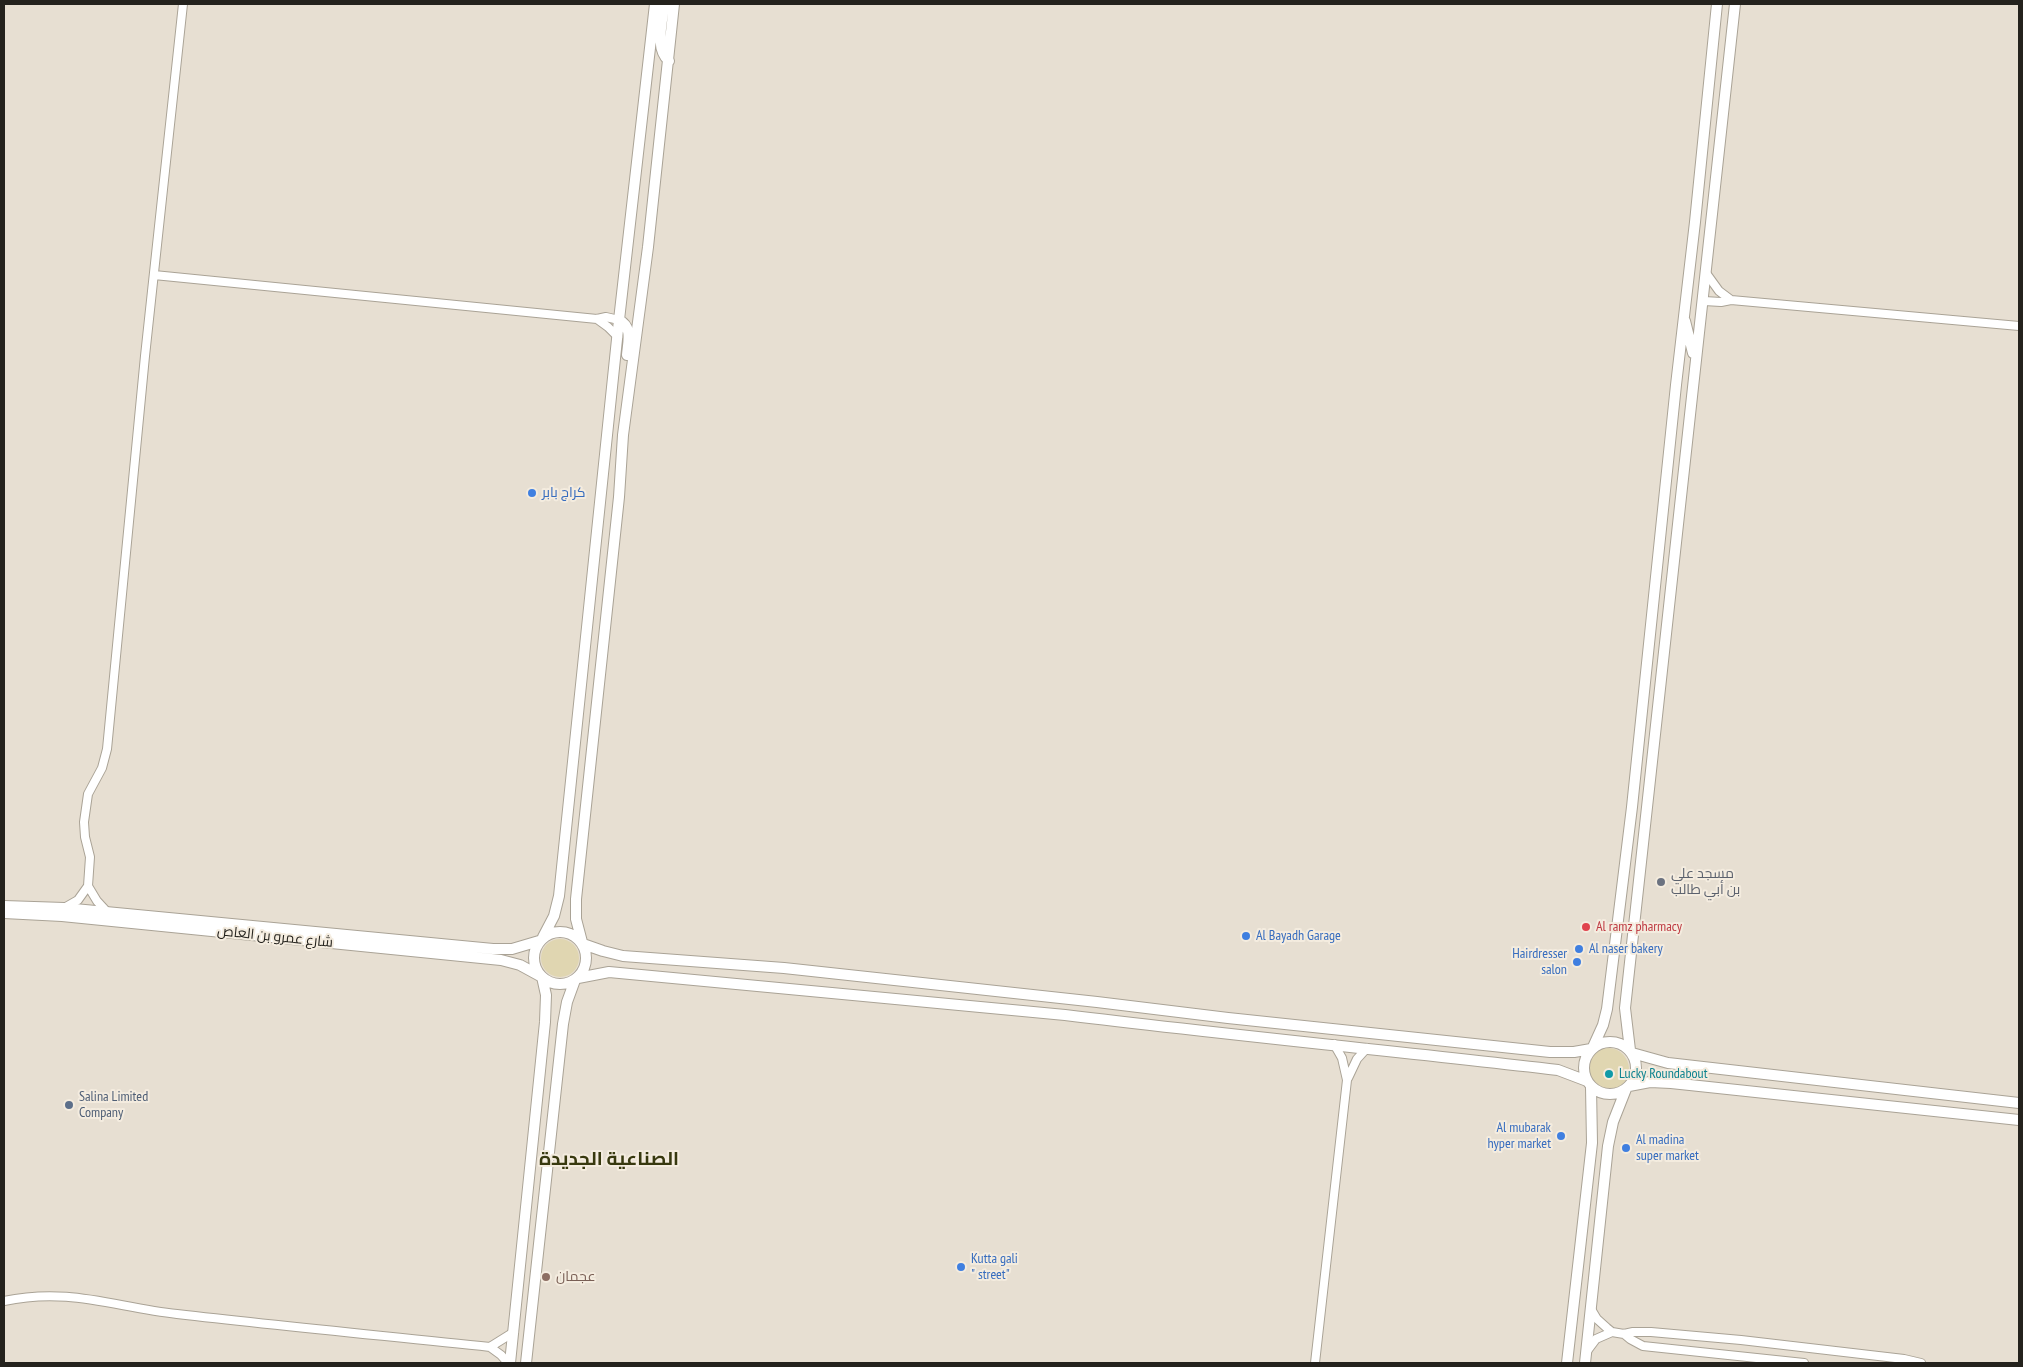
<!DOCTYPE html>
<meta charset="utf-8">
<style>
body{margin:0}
#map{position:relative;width:2023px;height:1367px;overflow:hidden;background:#e7dfd2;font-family:"PT Sans Narrow",sans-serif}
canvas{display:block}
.frame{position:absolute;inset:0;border:5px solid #24221d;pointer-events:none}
</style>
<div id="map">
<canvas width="2023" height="1367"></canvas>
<div class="frame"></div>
</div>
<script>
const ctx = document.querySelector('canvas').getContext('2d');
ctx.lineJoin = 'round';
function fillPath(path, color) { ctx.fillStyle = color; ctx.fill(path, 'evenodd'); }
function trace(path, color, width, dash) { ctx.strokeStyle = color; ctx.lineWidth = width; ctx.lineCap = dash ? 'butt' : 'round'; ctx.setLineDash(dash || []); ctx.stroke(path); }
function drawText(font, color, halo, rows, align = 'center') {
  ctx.font = font + ' "PT Sans Narrow",Cairo,sans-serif'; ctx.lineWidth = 4; ctx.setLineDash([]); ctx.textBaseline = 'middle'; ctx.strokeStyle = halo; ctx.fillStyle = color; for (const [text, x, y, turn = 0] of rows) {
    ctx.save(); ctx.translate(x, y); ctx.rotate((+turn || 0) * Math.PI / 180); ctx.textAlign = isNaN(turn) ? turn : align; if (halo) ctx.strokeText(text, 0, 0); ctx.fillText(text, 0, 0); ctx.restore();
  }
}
const sand = new Path2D(`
 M541 958a19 19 0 1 1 38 0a19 19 0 1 1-38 0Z
 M1587 1069a21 21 0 1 1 42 0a21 21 0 1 1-42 0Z`);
const street = new Path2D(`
 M1706 273 1719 291 1731 300
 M154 275 597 319 606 317 619 320
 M1704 301 1721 302 1731 300 2019 326
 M597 319 608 327 618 337
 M88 886 97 901 108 913
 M64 908 78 900 88 886 90 857 85 837 84 822 88 794 102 768 107 749 145 356 183 4
 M1348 1078 1357 1059 1367 1048
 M4 1301C69 1287 114 1307 177 1314 281 1326 386 1336 490 1347L501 1355 508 1363
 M1591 1309 1597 1319 1607 1328 1612 1332 1624 1334 1633 1332H1651L1741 1340 1904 1359 1921 1363
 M1624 1334 1630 1339 1643 1346 1804 1363
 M490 1347 514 1332
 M1587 1351 1596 1339 1612 1332
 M1315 1363 1347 1080 1342 1058 1334 1044`);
const secondary = new Path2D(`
 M664 4C663 21 654 48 669 61
 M619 320C633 327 628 342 627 355
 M1685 321 1693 353
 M4 906 64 908 493 949H512L539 941
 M4 913 62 916 501 960 520 965 542 977
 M534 958a26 26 0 1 1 52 0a26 26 0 1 1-52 0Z
 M543 937 554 916 559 896 619 320 655 4
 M582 942 576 919V899L619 497 623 435 648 247 674 4
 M583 944 603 951 623 956 784 968 1097 1002 1228 1018 1550 1052H1574L1591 1049
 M578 978 609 972 1065 1015C1229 1035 1394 1051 1558 1070L1587 1081
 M1584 1068a26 26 0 1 1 52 0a26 26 0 1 1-52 0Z
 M1593 1047 1603 1025 1607 1009 1632 807 1676 385 1695 222 1717 4
 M1630 1050 1625 1008 1735 4
 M1632 1053 1668 1063 2019 1103
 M1629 1086 1650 1082 1671 1083 2019 1120
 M510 1363 545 1022 546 995 542 977
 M526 1363 563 1024 567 1002 575 980
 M1567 1363 1592 1143 1591 1087
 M1585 1363 1608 1146 1613 1122 1626 1089`);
const markers = [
 [532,493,5,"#3f7fe0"],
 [1661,882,5,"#6b7280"],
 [1586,927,5,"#e0444e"],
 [1246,936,5,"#3f7fe0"],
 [1579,949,5,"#3f7fe0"],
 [1577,962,5,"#3f7fe0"],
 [1609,1074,5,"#0f9aa8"],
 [69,1105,5,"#5c6f8a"],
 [1561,1136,5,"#3f7fe0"],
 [1626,1148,5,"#3f7fe0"],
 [961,1267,5,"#3f7fe0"],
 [546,1277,5,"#8d6e63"]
];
const shopNames = [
 ["كراج بابر",542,493],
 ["Al Bayadh Garage",1256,936],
 ["Al naser bakery",1589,949],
 ["Hairdresser",1567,954,"right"],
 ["salon",1567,970,"right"],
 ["Al mubarak",1551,1128,"right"],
 ["hyper market",1551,1144,"right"],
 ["Al madina",1636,1140],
 ["super market",1636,1156],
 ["Kutta gali",971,1259],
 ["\" street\"",971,1275]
];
const worshipNames = [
 ["مسجد علي",1671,874],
 ["بن أبي طالب",1671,890]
];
const healthNames = [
 ["Al ramz pharmacy",1596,927]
];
const streetNames = [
 ["شارع عمرو بن العاص",275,937,6]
];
const cultureNames = [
 ["Lucky Roundabout",1619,1074]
];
const serviceNames = [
 ["Salina Limited",79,1097],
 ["Company",79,1113]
];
const educationNames = [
 ["عجمان",556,1277]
];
const districtNames = [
 ["الصناعية الجديدة",609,1160]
];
fillPath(sand, '#e0d6b1');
trace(street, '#aaa396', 10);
trace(secondary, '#aaa396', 12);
trace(street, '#fff', 8);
trace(secondary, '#fff', 10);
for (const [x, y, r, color] of markers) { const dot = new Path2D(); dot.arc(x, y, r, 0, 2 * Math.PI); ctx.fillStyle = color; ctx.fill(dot); trace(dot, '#f4ecdf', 2); }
drawText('14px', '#366cbe', '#f4ecdf', shopNames, 'left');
drawText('14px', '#5b616d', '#f4ecdf', worshipNames, 'left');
drawText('14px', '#be3a42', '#f4ecdf', healthNames, 'left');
drawText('14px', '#24221d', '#f4ecdf', streetNames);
drawText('14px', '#0d838f', '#f4ecdf', cultureNames, 'left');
drawText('14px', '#4e5e75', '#f4ecdf', serviceNames, 'left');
drawText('14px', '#785e54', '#f4ecdf', educationNames, 'left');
drawText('bold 19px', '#38390f', '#f4ecdf', districtNames);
</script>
